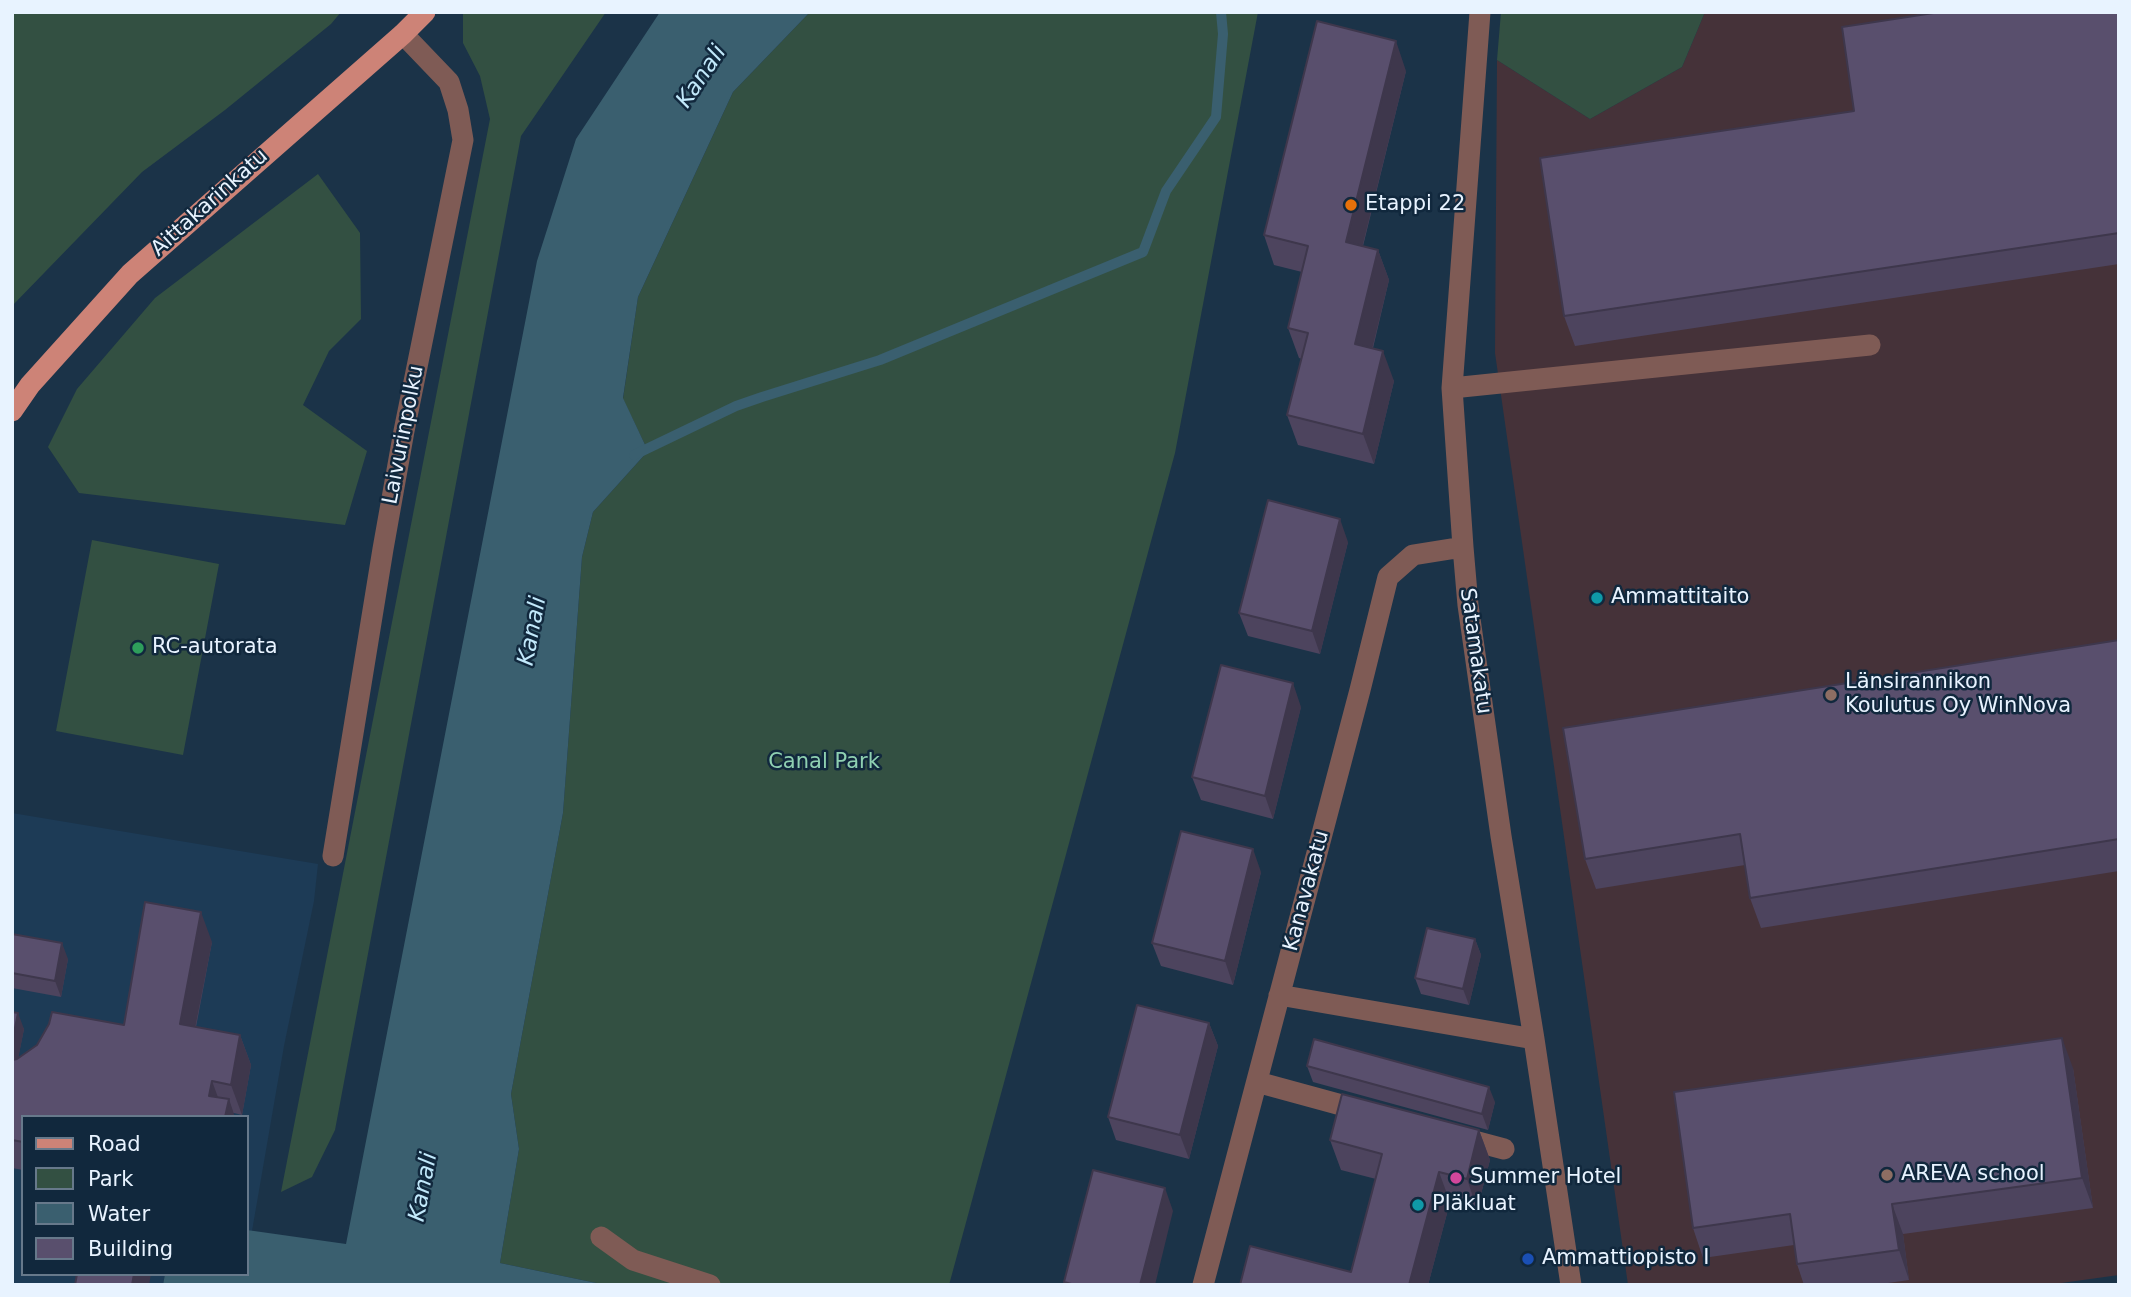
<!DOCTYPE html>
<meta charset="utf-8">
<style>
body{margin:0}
#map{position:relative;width:2131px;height:1297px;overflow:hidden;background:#1b3348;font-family:"DejaVu Sans",sans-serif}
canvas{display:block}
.frame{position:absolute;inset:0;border:14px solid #e8f3ff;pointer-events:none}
.legend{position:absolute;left:21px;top:1115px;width:228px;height:161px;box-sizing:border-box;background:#11283d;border:2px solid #67798b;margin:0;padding:9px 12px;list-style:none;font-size:21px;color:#e8f3ff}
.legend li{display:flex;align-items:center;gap:14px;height:35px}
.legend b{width:35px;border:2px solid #67798b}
</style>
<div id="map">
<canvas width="2131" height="1297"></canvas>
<div class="frame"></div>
<ul class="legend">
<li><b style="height:9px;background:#cd8377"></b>Road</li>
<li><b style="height:19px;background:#335042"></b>Park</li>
<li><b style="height:19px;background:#3a5f6f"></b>Water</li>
<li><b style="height:19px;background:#594f6d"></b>Building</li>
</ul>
</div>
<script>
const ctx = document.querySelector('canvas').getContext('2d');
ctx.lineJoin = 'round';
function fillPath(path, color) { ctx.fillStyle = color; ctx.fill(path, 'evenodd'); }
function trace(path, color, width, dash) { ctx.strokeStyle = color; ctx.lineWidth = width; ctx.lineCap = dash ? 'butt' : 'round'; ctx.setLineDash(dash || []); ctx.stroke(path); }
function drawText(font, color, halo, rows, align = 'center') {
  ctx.font = font + ' "DejaVu Sans",sans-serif'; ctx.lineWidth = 5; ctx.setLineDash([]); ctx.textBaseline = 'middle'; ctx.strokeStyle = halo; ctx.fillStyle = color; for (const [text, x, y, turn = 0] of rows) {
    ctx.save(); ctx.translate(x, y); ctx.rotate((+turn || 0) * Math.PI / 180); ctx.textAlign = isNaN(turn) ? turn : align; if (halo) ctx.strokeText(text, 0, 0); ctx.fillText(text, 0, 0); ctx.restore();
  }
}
const built = new Path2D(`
 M12 813 318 864 314 901 284 1046 252 1231 247 1230V1117H23V1274H165L163 1285H12Z`);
const education = new Path2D(`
 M1705 12H2119V1275L2047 1285H1628L1495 353 1497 60 1590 119 1682 67Z`);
const green = new Path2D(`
 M12 12H341L331 24 225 110 142 172 12 306Z
 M463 12H606L521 136 335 1130 312 1177 281 1192 490 119 480 76 463 43Z
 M810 12H1258L1175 453 949 1285H606L500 1263 519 1149 511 1094 563 813 582 557 593 512 648 451 623 399 638 297 733 92Z
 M1501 12H1705L1682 67 1590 119 1497 60Z
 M318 174 360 233 361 319 329 351 303 405 367 451 345 525 79 493 48 447 77 389 155 298Z
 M92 540 219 564 183 755 56 731Z`);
const water = new Path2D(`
 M660 12H810L733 92 638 297 623 398 648 451 593 512 582 557 563 813 511 1094 519 1149 500 1263 606 1285H163L165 1274H247V1230L346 1244 537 261 576 139Z`);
const stream = new Path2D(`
 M634 455 736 406 762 397 880 360 1143 252 1166 191 1216 117 1223 34 1221 12`);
const minor = new Path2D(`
 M1480 12 1452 388 1463 547 1468 605 1501 836 1534 1039 1571 1285
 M1452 388 1870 345
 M333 856 383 549 404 431 463 140 458 110 449 82 403 34
 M1279 995 1534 1039
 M1257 1082 1367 1112
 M1459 1137 1504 1149
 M601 1237 633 1260 710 1285
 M1203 1285 1360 690 1388 577 1413 555 1463 547`);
const major = new Path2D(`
 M12 411 30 385 130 274 403 34 425 12`);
const wall = new Path2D(`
 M2119 12V264L1575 346 1564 316 1854 111Z
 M1406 71 1363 246 1378 250 1389 280 1373 348 1394 381 1374 464 1298 445 1287 415 1302 359 1299 358 1288 328 1302 272 1274 265 1264 235Z
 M1348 542 1320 654 1248 636 1239 613Z
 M2119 640V871L1761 928 1750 898 1745 865 1596 889 1585 859Z
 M1301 707 1273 819 1201 800 1192 777Z
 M1261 872 1233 985 1161 966 1152 943Z
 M12 934 68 959 61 997 12 988Z
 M1475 939 1481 955 1469 1005 1421 994 1415 978Z
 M212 942 196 1027 240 1035 251 1065 242 1115 234 1113 23 1117V1170L12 1168V1012L24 1029 18 1058 124 1025Z
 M1209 1023 1218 1046 1189 1159 1116 1140 1108 1117Z
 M1307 1066 1495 1102 1488 1130 1313 1082Z
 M2073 1068 2093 1208 1903 1234 1909 1280 1874 1285H1804L1797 1264 1794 1245 1703 1258 1693 1228Z
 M1479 1130 1490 1160 1477 1209 1450 1202 1428 1285H1240L1351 1272 1376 1179 1341 1170 1330 1140Z`);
const shadedWall = new Path2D(`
 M1396 41 1406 71 1356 272 1346 242Z
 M1378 250 1389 280 1366 374 1355 344Z
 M1383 351 1394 381 1374 464 1363 434Z
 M1340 519 1348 542 1320 654 1312 631Z
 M1293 683 1301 707 1273 819 1265 796Z
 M1253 849 1261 872 1233 985 1225 961Z
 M201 912 212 942 190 1054 180 1024Z
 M1475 939 1481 955 1469 1005 1463 989Z
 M62 943 68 959 61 997 55 981Z
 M18 1013 24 1029 17 1065 12 1052V1043Z
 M1209 1023 1218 1046 1189 1159 1180 1135Z
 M240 1035 251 1065 242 1115 231 1085Z
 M2062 1038 2073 1068 2093 1208 2082 1178Z
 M212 1081 223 1111 209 1096Z
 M1489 1087 1495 1102 1488 1130 1482 1114Z
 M229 1099 235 1117H225Z
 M1479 1130 1490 1160 1477 1209 1467 1179Z
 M1439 1172 1450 1202 1428 1285H1409Z
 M1165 1188 1173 1211 1155 1285H1140Z
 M1892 1204 1903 1234 1909 1280 1899 1250Z
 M134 1274H151L149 1285H132Z`);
const building = new Path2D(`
 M1940 12H2119V233L1564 316 1540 158 1854 111 1842 27Z
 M1317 21 1396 41 1346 242 1378 250 1355 344 1383 351 1363 434 1287 415 1308 333 1288 328 1308 246 1264 235Z
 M1268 500 1340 519 1312 631 1239 613Z
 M2119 640V839L1750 898 1740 834 1585 859 1563 728Z
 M1221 665 1293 683 1265 796 1192 777Z
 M1181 831 1253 849 1225 961 1152 943Z
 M145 902 201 912 180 1024 240 1035 231 1085 212 1081 209 1096 229 1099 225 1117H23V1142L12 1140V1060L17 1059 37 1045 49 1024 52 1012 124 1025Z
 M1427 928 1475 939 1463 989 1415 978Z
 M12 934 62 943 55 981 12 973Z
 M1137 1005 1209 1023 1180 1135 1108 1117Z
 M12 1012 18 1013 12 1043Z
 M2062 1038 2082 1178 1892 1204 1899 1250 1797 1264 1790 1214 1693 1228 1674 1092Z
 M1314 1039 1489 1087 1482 1114 1307 1066Z
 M1342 1094 1479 1130 1467 1179 1439 1172 1409 1285H1240L1250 1246 1351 1272 1382 1154 1330 1140Z
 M1093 1170 1165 1188 1140 1285H1075L1064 1282Z
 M77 1274H134L132 1285H75Z`);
const markers = [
 [1351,205,7,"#e8710a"],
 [1597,598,7,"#0f9aa8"],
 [138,648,7,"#2e9e5b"],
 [1831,695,7,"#8d6e63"],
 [1887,1175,7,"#8d6e63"],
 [1456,1178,7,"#d1479c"],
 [1418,1205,7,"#0f9aa8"],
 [1528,1259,7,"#1a4fb4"]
];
const streetNames = [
 ["Aittakarinkatu",210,203,-42],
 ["Laivurinpolku",404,435,-79],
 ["Satamakatu",1475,651,82],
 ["Kanavakatu",1307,891,-75]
];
const poiNames = [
 ["Etappi 22",1365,205],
 ["Ammattitaito",1611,598],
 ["RC-autorata",152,648],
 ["Länsirannikon",1845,683],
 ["Koulutus Oy WinNova",1845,707],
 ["AREVA school",1901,1175],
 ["Summer Hotel",1470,1178],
 ["Pläkluat",1432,1205],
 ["Ammattiopisto I",1542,1259]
];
const parkNames = [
 ["Canal Park",824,763]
];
const waterNames = [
 ["Kanali",702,77,-56],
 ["Kanali",533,631,-79],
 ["Kanali",424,1187,-79]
];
fillPath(built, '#1d3b56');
fillPath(education, '#453239');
fillPath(green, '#335042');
fillPath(water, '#3a5f6f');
trace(stream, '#3a5f6f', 10);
trace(minor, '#7f5b55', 21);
trace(major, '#cd8377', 21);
fillPath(wall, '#4d445e');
fillPath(shadedWall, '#3e374c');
fillPath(building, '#594f6d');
trace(building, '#3e374c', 2);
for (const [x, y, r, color] of markers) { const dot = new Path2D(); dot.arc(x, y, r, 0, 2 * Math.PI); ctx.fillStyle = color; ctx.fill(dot); trace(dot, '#11283d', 2.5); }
drawText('21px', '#e8f3ff', '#11283d', streetNames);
drawText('21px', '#e8f3ff', '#11283d', poiNames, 'left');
drawText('21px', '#8fd0b1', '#11283d', parkNames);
drawText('italic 23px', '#c2e9fb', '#11283d', waterNames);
</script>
